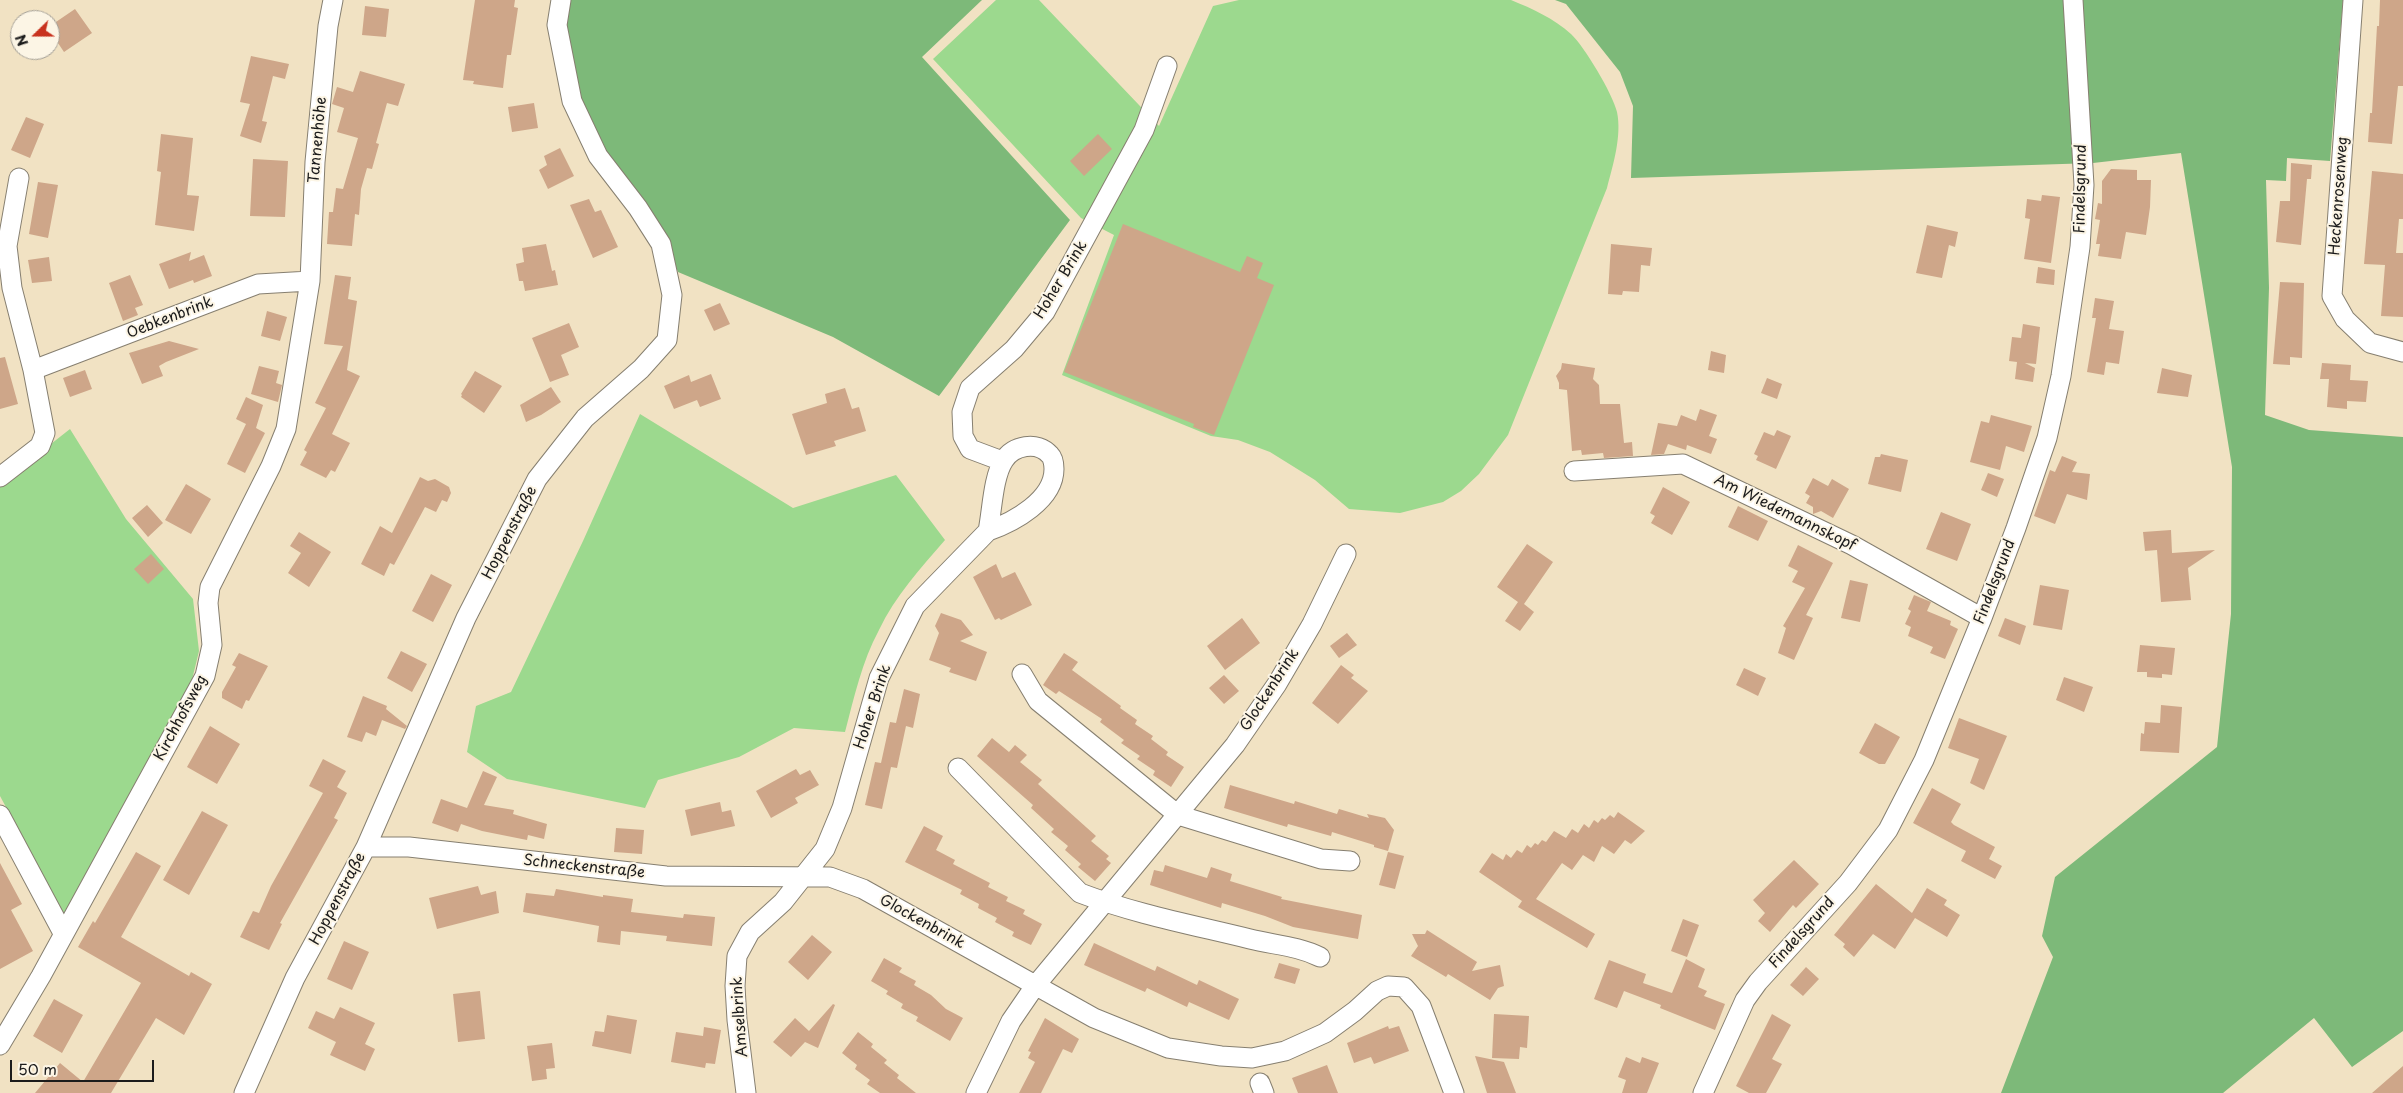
<!DOCTYPE html>
<meta charset="utf-8">
<style>
body{margin:0}
#map{position:relative;width:2403px;height:1093px;overflow:hidden;background:#f1e2c3;font-family:"Playpen Sans",sans-serif}
canvas{display:block}
.north{position:absolute;left:10px;top:10px;width:50px;height:50px;box-sizing:border-box;background:#fcf5e5;border:1px solid #a29e95;border-radius:50%;rotate:248deg;font-size:14px;font-weight:700;line-height:20px;text-align:center;color:#1c1c1c}
.north::after{content:'';display:block;margin:auto;width:18px;height:22px;background:#c8321e;clip-path:polygon(50% 0,100% 100%,50% 72%,0 100%)}
.scale{position:absolute;left:10px;top:1060px;width:144px;height:22px;box-sizing:border-box;border:2px solid #1c1c1c;border-top:0;padding-left:6px;font-size:15px;line-height:18px;white-space:nowrap;color:#1c1c1c;-webkit-text-stroke:4px #fcf5e5;paint-order:stroke}
</style>
<div id="map">
<canvas width="2403" height="1093"></canvas>
<div class="north">N</div>
<div class="scale">50 m</div>
</div>
<script>
const ctx = document.querySelector('canvas').getContext('2d');
ctx.lineJoin = 'round';
function fillPath(path, color) { ctx.fillStyle = color; ctx.fill(path, 'evenodd'); }
function trace(path, color, width, dash) { ctx.strokeStyle = color; ctx.lineWidth = width; ctx.lineCap = dash ? 'butt' : 'round'; ctx.setLineDash(dash || []); ctx.stroke(path); }
function drawText(font, color, halo, rows, align = 'center') {
  ctx.font = font + ' "Playpen Sans",sans-serif'; ctx.lineWidth = 4; ctx.setLineDash([]); ctx.textBaseline = 'middle'; ctx.strokeStyle = halo; ctx.fillStyle = color; for (const [text, x, y, turn = 0] of rows) {
    ctx.save(); ctx.translate(x, y); ctx.rotate((+turn || 0) * Math.PI / 180); ctx.textAlign = isNaN(turn) ? turn : align; if (halo) ctx.strokeText(text, 0, 0); ctx.fillText(text, 0, 0); ctx.restore();
  }
}
const green = new Path2D(`
 M996 0H1039L1159 126 1213 6 1239 0H1511C1533 9 1553 18 1571 34 1584 46 1613 94 1617 112 1622 136 1613 165 1607 188L1508 435 1479 474 1461 491 1443 502 1400 513 1349 509 1315 480 1270 452 1238 440 1211 436 1062 375 1114 235 1081 218 933 59Z
 M640 414 793 508 896 475 945 540C921 568 895 596 879 630 862 661 854 698 845 732L794 728 739 757 658 780 645 808 507 779 467 752 476 706 511 692 583 541Z
 M70 429 126 519 193 599 199 651 191 684 64 915 0 796V484Z`);
const forest = new Path2D(`
 M567 0H982L922 57 1070 220 939 396 833 337 678 272 664 240 602 153 576 97 563 30Z
 M1555 0H2343L2330 161 2287 158 2286 181 2266 180 2269 288 2265 415 2309 430 2403 437V1031L2352 1067 2314 1018 2223 1093H2001L2053 957 2042 936 2055 877 2217 747 2231 614 2232 467 2181 153 2093 163 1631 178 1633 106 1620 72 1566 4Z`);
const building = new Path2D(`
 M475 0H515L514 7 518 8 511 55H507L503 88 473 84 474 81 463 80Z
 M2380 0H2403V86H2398L2392 144 2368 142 2370 113H2372L2377 26H2379Z
 M365 6 389 9 386 37 362 35Z
 M75 9 92 33 64 52 50 31V26Z
 M251 56 289 64 285 79 273 76 262 121 267 122 261 143 240 136 250 104 240 102Z
 M360 71 405 84 398 106 387 103 376 143 379 144 372 169 367 168 361 189 359 215 355 214 352 246 327 244 329 212H333L336 188 343 189 358 138 337 132 344 108 332 104 337 87 353 92Z
 M534 103 538 128 512 132 508 107Z
 M26 117 44 124 30 158 11 150Z
 M161 134 193 138 187 195 199 196 194 231 155 225 161 172 157 171Z
 M1098 134 1112 149 1084 176 1070 161Z
 M560 148 574 176 548 189 539 170 547 165 544 156Z
 M253 159 288 161 285 217 250 216Z
 M2291 163 2312 165 2311 179H2307L2301 245 2276 242 2280 201H2290Z
 M2111 169 2137 170V180H2151L2150 207 2146 235 2126 232 2121 259 2098 256 2100 244H2096L2100 220 2095 219 2098 203 2102 204V181Z
 M2372 171 2403 174V219H2399L2396 253H2403V317L2381 316 2385 265 2364 264Z
 M38 182 58 185 48 238 29 234Z
 M2042 195 2060 197 2051 263 2024 259 2030 219 2025 218 2027 199 2041 201Z
 M589 199 595 212 601 210 618 247 593 258 570 205Z
 M1123 224 1240 272 1247 256 1263 263 1257 278 1274 285 1214 435 1193 427 1194 424 1064 372Z
 M1927 225 1958 232 1955 247 1949 245 1942 278 1916 273Z
 M546 244 552 271 555 270 558 285 525 291 523 281H519L516 264 524 262 522 248Z
 M1611 244 1652 248 1650 266 1641 265 1639 292 1623 291 1622 295 1608 294Z
 M191 252 189 261 204 255 212 276 194 283 193 280 169 289 159 264Z
 M49 257 52 281 32 283 28 260Z
 M2038 267 2055 270 2054 285 2036 283Z
 M130 275 143 305 135 308 138 315 123 321 109 283Z
 M335 275 351 277 348 299 357 301 347 370 360 376 332 434 350 443 335 472 331 470 326 478 300 465 307 452 304 450 326 408 315 403 343 346 324 344Z
 M2280 282 2304 283 2302 358 2290 357V365L2273 364Z
 M2095 298 2114 301 2109 329 2124 331 2119 364 2106 362 2104 375 2087 372 2096 318H2092Z
 M720 303 730 324 714 331 704 310Z
 M267 311 287 317 280 341 261 336Z
 M569 323 579 347 561 355 569 375 550 382 532 338Z
 M2023 324 2040 327 2036 364 2025 363 2035 368 2033 382 2015 379 2017 362 2009 361 2012 337 2021 338Z
 M169 341 199 349 166 362 159 366 163 376 142 384 129 353Z
 M1711 351 1726 355 1724 373 1708 370Z
 M5 357 18 404 0 409V358Z
 M1562 363 1595 368 1593 379 1599 385 1600 404H1620L1624 443 1632 442 1633 456 1604 458 1603 453 1582 455 1581 450 1572 451 1567 390 1559 389V383L1556 376 1561 369Z
 M2322 363 2351 365 2350 380 2368 381 2366 402 2347 401V409L2327 407 2329 379H2320Z
 M259 366 279 371 276 383 282 385 278 402 251 394Z
 M2162 368 2192 375 2188 397 2157 393Z
 M85 370 92 389 70 397 63 378Z
 M475 371 502 386 484 413 461 397 462 395 461 394Z
 M711 374 721 399 700 407 697 400 674 409 664 386 689 375 691 382Z
 M1767 378 1782 384 1777 399 1761 393Z
 M551 387 561 402 541 415 526 422 520 405Z
 M845 388 852 409 859 407 866 431 834 441 836 446 806 455 792 414 827 403 825 394Z
 M246 397 263 405 256 428 265 433 245 473 227 464 246 424 236 419Z
 M1700 409 1717 415 1709 436 1717 439 1711 454 1687 445 1686 450 1668 444 1664 454 1651 455 1658 423 1677 426 1681 415 1696 421Z
 M1991 415 2032 426 2024 452 2006 446 2000 470 1970 462 1981 421 1989 423Z
 M1777 430 1791 436 1776 469 1756 460 1758 456 1754 454 1764 432 1774 436Z
 M1881 454 1908 460 1901 492 1868 484 1875 457H1880Z
 M2062 456 2077 462 2072 472 2090 474 2087 500 2067 494 2055 524 2034 516 2050 470 2055 472Z
 M1988 473 2004 479 1997 497 1981 490Z
 M420 477 428 481 435 479 449 487 451 493 447 502 442 500 436 512 425 507 394 565 390 563 384 576 361 564 380 526 392 533Z
 M1813 478 1828 486 1832 479 1849 489 1833 518 1821 511 1813 514V507L1806 503 1810 496 1805 493Z
 M186 484 211 499 191 534 165 520Z
 M1663 487 1690 502 1672 535 1651 523 1655 516 1650 513Z
 M147 505 163 523 148 537 132 518Z
 M1738 506 1768 521 1758 541 1728 527Z
 M1941 512 1971 524 1957 561 1926 549Z
 M2171 530 2172 553 2215 550 2188 568 2191 600 2161 602 2157 550 2145 551 2143 532Z
 M299 532 331 552 309 587 288 573 301 553 290 546Z
 M1527 544 1553 562 1524 604 1534 612 1520 631 1505 621 1518 602 1497 587Z
 M1798 545 1833 563 1806 615 1813 618 1794 660 1778 653 1786 628 1783 626 1805 588 1792 582 1798 571 1788 566Z
 M151 554 164 569 148 584 134 569Z
 M996 564 1002 578 1015 572 1032 605 1001 620 999 618 995 620 973 577Z
 M431 574 452 585 433 622 412 611Z
 M1850 580 1868 584 1860 622 1841 618Z
 M2040 585 2069 590 2062 630 2033 625Z
 M1914 595 1931 602 1927 611 1951 621 1950 625 1958 629 1945 659 1930 653 1933 647 1908 636 1911 627 1905 624 1911 611 1908 609Z
 M941 613 961 620 973 635 960 641 987 652 976 681 949 672 951 668 929 660 939 633 935 626Z
 M1242 618 1260 643 1225 670 1207 646Z
 M2005 618 2026 626 2020 645 1998 636Z
 M1347 633 1357 645 1339 658 1330 646Z
 M2140 645 2175 648 2172 675 2162 674V678L2147 677V672H2137Z
 M401 651 427 664 412 692 387 678Z
 M239 653 268 666 249 701 246 700 242 709 222 698V692L236 667 232 665Z
 M1064 653 1078 662 1072 670 1121 706 1120 708 1137 720 1135 724 1153 736 1151 739 1168 752 1166 755 1184 767 1171 787 1153 775 1155 771 1137 759 1140 756 1121 743 1124 740 1100 722 1102 719 1059 691 1056 694 1043 685Z
 M1341 665 1354 675 1351 678 1368 691 1338 724 1312 703Z
 M1744 668 1766 678 1758 696 1736 685Z
 M1224 675 1239 691 1224 704 1209 688Z
 M2064 677 2093 687 2084 712 2056 700Z
 M904 689 920 694 913 728 906 726 897 768 891 767 882 809 865 805 875 762 881 763 890 722 896 723Z
 M363 696 387 706 386 709 407 726 405 729 382 720 376 736 366 732 362 742 347 737Z
 M2161 705 2182 707 2179 753 2140 751 2141 733 2144 734 2145 722 2160 723Z
 M1959 718 2007 736 1984 790 1970 783 1979 759 1948 748Z
 M1875 723 1900 737 1885 764H1879L1859 753Z
 M210 726 240 744 217 784 187 767Z
 M992 738 1009 752 1015 745 1027 755 1020 762 1042 780 1038 784 1096 836 1091 841 1109 856 1106 859 1111 863 1095 881 1078 867 1081 864 1065 850 1068 846 1051 832 1054 829 1031 808 1033 805 977 756Z
 M323 759 346 771 337 787 347 793 334 818 338 820 280 923 282 924 269 950 240 937 253 911 259 913 271 886 323 793 309 786Z
 M796 769 800 775 810 770 819 785 795 798 798 803 771 818 756 791Z
 M483 771 497 777 484 805 514 810 513 814 547 824 544 839 528 835 527 840 482 831 461 824 458 832 432 823 441 799 467 808Z
 M1230 785 1294 804 1295 801 1337 814 1339 809 1369 818 1367 814 1385 818 1394 830 1388 851 1374 847V845L1332 832 1331 836 1288 824 1287 827 1224 808Z
 M1932 788 1961 804 1951 822 1954 825 1995 847 1989 859 2002 866 1995 879 1961 861 1966 851 1913 823Z
 M720 802 722 812 731 810 735 826 691 836 685 810Z
 M202 811 228 825 189 895 163 880Z
 M1618 812 1645 831 1631 844 1625 840 1614 854 1602 846 1594 862 1583 855 1572 870 1562 863 1536 899 1595 934 1587 948 1518 907 1522 901 1479 872 1492 853 1503 860 1506 854 1511 858 1517 850 1522 853 1527 845 1531 848 1535 843 1538 845 1542 840 1546 842 1554 831 1566 838 1572 829 1578 833 1584 824 1589 828 1594 820 1598 823 1602 818 1605 820 1610 815 1614 818Z
 M924 826 943 836 936 850 955 860 953 864 990 883 988 887 1008 897 1006 901 1025 910 1023 914 1042 924 1031 945 1012 936 1014 932 995 922 997 918 978 908 979 904 960 894 962 890 905 862Z
 M616 828 644 830 642 854 614 852Z
 M136 852 161 866 121 937 189 976 191 972 212 984 184 1035 156 1018 111 1093H35L60 1063 83 1082 141 983 78 947 93 921 95 923Z
 M1388 852 1404 856 1395 889 1379 885Z
 M1794 860 1819 884 1796 908 1793 905 1770 932 1758 921 1765 913 1753 900Z
 M0 863 22 904 11 910 33 951 0 969Z
 M1165 865 1207 878 1211 867 1232 874 1230 881 1282 897 1281 899 1362 915 1358 939 1293 927 1265 916 1222 903 1221 908 1150 885 1154 870 1163 872Z
 M1876 884 1912 913 1927 888 1947 900 1944 905 1960 915 1947 937 1915 918 1895 949 1873 934 1854 957 1843 947 1845 944 1834 935Z
 M478 886 481 895 496 891 499 913 437 929 429 898Z
 M556 889 603 897V895L633 899 631 912 683 918 684 914 715 917 712 946 666 941 667 936 621 931 620 945 597 942 599 926 523 912 526 893 554 896Z
 M1683 919 1699 925 1687 957 1671 951Z
 M1427 930 1477 962 1472 971 1500 965 1504 986 1498 988 1490 1000 1448 974 1446 977 1411 956 1418 946 1412 934H1425Z
 M812 935 832 952 808 980 788 962Z
 M344 941 369 952 352 990 327 979Z
 M1094 943 1155 971 1157 966 1197 985 1199 980 1239 999 1229 1020 1189 1002 1187 1007 1147 988 1145 992 1084 965Z
 M884 958 902 968 899 972 916 981 914 985 931 995 946 1009 963 1018 950 1041 916 1021 918 1017 901 1008 903 1004 886 994 888 991 871 981Z
 M1686 959 1705 969 1698 987 1707 991 1704 996 1725 1004 1715 1030 1660 1008 1661 1005 1624 991 1617 1008 1594 999 1609 960 1646 974 1643 983 1672 993Z
 M1279 963 1300 969 1295 984 1274 978Z
 M1806 967 1819 979 1803 996 1790 985Z
 M480 991 485 1039 458 1042 453 994Z
 M54 999 83 1015 62 1053 33 1036Z
 M833 1004 835 1005 818 1048 805 1042 791 1057 773 1042 795 1018 809 1031Z
 M340 1007 375 1023 365 1044 375 1049 365 1071 330 1055 336 1042 308 1028 316 1011 334 1019Z
 M1494 1014 1529 1016 1527 1048 1520 1047 1519 1059 1492 1058Z
 M1772 1014 1791 1025 1772 1059 1782 1064 1766 1093H1749L1736 1086Z
 M607 1015 637 1020 631 1054 592 1046 595 1031 604 1032Z
 M1045 1018 1079 1039 1072 1053 1063 1049 1041 1093H1019L1035 1062 1028 1058 1031 1052 1028 1051Z
 M1388 1026 1389 1029 1399 1026 1409 1051 1374 1064 1371 1057 1354 1063 1347 1043Z
 M704 1027 721 1030 715 1064 706 1063 705 1068 671 1062 676 1032 703 1036Z
 M858 1032 873 1044 871 1047 887 1060 884 1063 899 1075 897 1078 916 1093H880L867 1084 870 1080 855 1069 857 1065 842 1053Z
 M552 1043 555 1068 546 1069 547 1079 532 1081 527 1046Z
 M1475 1056 1504 1062 1516 1093H1487Z
 M1626 1057 1640 1063 1642 1057 1659 1063 1647 1093H1622L1626 1080 1618 1077Z
 M1327 1065 1338 1093H1298L1292 1078Z
 M2403 1066V1093H2372Z`);
const minor = new Path2D(`
 M2353 0 2332 296 2345 319 2370 343 2403 352
 M19 178 7 246 12 288 33 370
 M1002 461 970 449 963 436 962 412 970 388 1014 349 1045 312 1144 130 1167 66
 M1574 471 1683 464 1852 545 1982 618
 M0 477 40 446 45 433 33 370 258 284 310 281
 M1022 674 1038 701 1178 815 1321 859 1350 861
 M958 768 1080 893C1135 914 1193 925 1250 939 1274 945 1298 946 1320 957
 M0 815 63 933
 M366 847H409L666 876 830 877 863 889 1094 1018 1168 1048 1221 1056 1252 1058 1285 1051 1325 1033 1355 1011 1377 991 1388 986 1404 987 1421 1006 1454 1093
 M0 1045 41 976 205 676 212 645 208 603 210 587 271 466 286 429 310 281 315 162 328 26 333 0
 M1260 1083 1264 1093
 M244 1093 295 978 366 847 466 618 537 479 585 418 641 369 667 340 672 295 661 244 638 208 598 156 572 101 557 25 561 0
 M746 1093 737 1020 735 986 737 956 750 932 783 902 825 849 842 808 879 678 915 606 988 531C1014 522 1054 500 1054 469 1054 465 1053 458 1050 455 1037 440 1013 446 1004 460 993 476 992 512 988 531
 M976 1093 1011 1021 1035 986 1235 745 1277 684 1312 624 1346 554
 M1703 1093 1745 1000 1758 982 1848 883 1888 830 1924 760 1982 618 2016 528 2047 438 2061 376 2080 247 2084 185 2073 0`);
const streetNames = [
 ["Tannenhöhe",318,140,-85],
 ["Findelsgrund",2081,189,-89],
 ["Heckenrosenweg",2339,196,-86],
 ["Hoher Brink",1061,280,-59],
 ["Oebkenbrink",170,318,-21],
 ["Am Wiedemannskopf",1785,513,26],
 ["Hoppenstraße",510,533,-63],
 ["Findelsgrund",1995,582,-69],
 ["Glockenbrink",1270,690,-57],
 ["Hoher Brink",873,707,-72],
 ["Kirchhofsweg",181,718,-62],
 ["Schneckenstraße",584,867,6],
 ["Hoppenstraße",338,899,-62],
 ["Glockenbrink",922,922,29],
 ["Findelsgrund",1802,933,-48],
 ["Amselbrink",740,1017,-94]
];
fillPath(green, '#9cd98e');
fillPath(forest, '#7db979');
fillPath(building, '#cea689');
trace(minor, '#867f70', 21);
trace(minor, '#fff', 19);
drawText('15px', '#1c1c1c', '#fcf5e5', streetNames);
</script>
